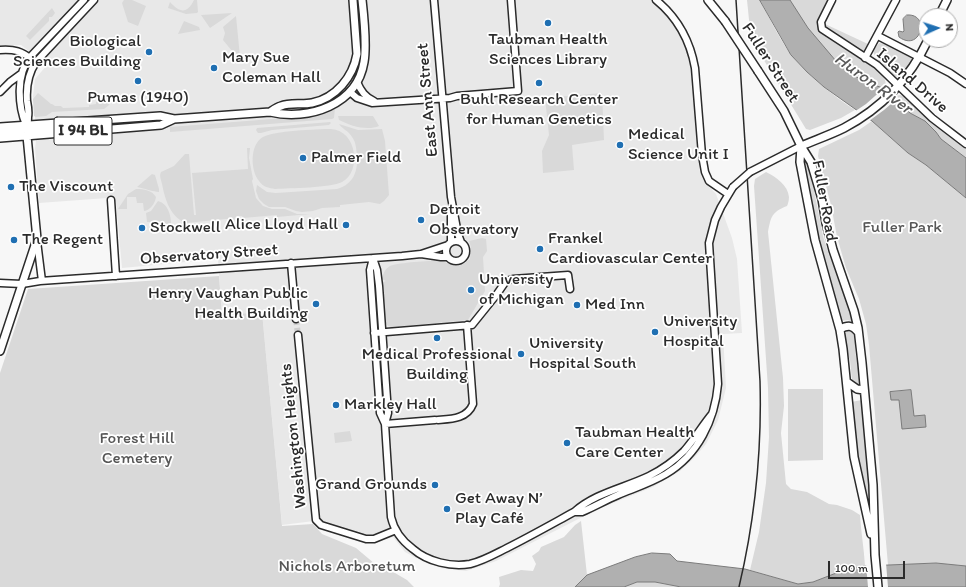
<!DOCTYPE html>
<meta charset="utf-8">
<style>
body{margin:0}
#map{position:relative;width:966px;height:587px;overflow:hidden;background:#f7f7f7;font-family:Itim,sans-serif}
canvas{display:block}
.north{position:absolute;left:918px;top:8px;width:40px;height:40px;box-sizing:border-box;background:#fff;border:1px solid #aaa;border-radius:50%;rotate:87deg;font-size:11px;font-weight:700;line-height:16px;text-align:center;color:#2b2b2b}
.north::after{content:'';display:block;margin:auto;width:14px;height:18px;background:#1f6fb2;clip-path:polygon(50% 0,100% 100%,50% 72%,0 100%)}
.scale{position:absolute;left:828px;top:561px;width:77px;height:18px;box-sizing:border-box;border:2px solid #2b2b2b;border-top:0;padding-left:5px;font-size:12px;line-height:14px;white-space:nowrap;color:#2b2b2b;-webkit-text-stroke:3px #fff;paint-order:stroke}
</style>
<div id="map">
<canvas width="966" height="587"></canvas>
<div class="north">N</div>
<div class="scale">100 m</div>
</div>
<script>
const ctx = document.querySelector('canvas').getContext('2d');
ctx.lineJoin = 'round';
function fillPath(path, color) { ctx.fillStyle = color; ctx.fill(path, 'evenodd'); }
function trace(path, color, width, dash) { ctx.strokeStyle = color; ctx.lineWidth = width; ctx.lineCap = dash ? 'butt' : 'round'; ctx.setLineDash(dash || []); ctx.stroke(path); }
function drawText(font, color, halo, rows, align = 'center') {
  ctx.font = font + ' Itim,sans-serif'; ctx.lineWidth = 3.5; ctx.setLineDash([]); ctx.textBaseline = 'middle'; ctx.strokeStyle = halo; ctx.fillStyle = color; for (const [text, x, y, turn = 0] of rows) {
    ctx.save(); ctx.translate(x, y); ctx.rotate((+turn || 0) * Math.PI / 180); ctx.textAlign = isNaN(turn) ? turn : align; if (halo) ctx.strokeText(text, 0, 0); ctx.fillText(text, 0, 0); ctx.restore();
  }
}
const built = new Path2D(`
 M0 0H652L667 13 681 32 688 50 691 67 700 173 704 181 716 194 732 238 737 259 742 333 723 334 726 388 718 420 706 444 694 458 680 471 653 487 598 509 496 561 466 571 441 568 416 558 405 552 393 537 375 542 362 541 314 521 282 525 262 312 222 315 218 259 122 268 116 202 107 198 39 203 35 148 36 141 35 117 33 96 35 79 47 65 21 45 0 46Z`);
const green = new Path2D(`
 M124 0H132L146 6 138 26 128 22 122 3Z
 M194 0H197L198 12 197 13 186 14 168 8 170 2C180 13 187 14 194 0Z
 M747 0H760C770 18 779 39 792 56 810 77 832 95 855 110L841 118 810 130 806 129 751 39Z
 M790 0H829L817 24 822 29 877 68 885 80 886 85 883 88C877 85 869 84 863 81 833 64 806 29 790 0Z
 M52 8 55 13 52 17H49V21L30 40 26 36Z
 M232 13 210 28 201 15Z
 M236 16 240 57H237L223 40 225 33 223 27Z
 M184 21 199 27 200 30 178 34Z
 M825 24 868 44 865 51 862 52C852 45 828 34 825 24Z
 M879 43 886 44 910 56C914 63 906 72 900 77 893 78 874 58 873 51Z
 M38 93 51 104H52L55 106H61L63 108 89 107V105L96 104V102L111 99 109 105 104 109 52 112 46 116 36 117 34 116 33 99Z
 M602 93 604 140 572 145 574 170 543 173 542 151 549 135 545 98Z
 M900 95 906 97 944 130 966 147V158L941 139 936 132 925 121 910 113 897 99 898 98 896 96Z
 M335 108 334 118 332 119 170 132V127L310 116 325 112Z
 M338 116H373L379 126C367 131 351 126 339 120Z
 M160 119V121L155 122 37 131 113 122Z
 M872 121 908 153 926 165 966 198V566L936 563 888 565 869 345 866 324 859 299 846 268 837 237 831 205 818 156 819 149 859 130Z
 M330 122 331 123 329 125 272 130 261 133H258L256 130 257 128Z
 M339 124 358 130 382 129 385 141 389 195 384 201 380 204 369 202 340 205V207L322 208 313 211 302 212 296 211 285 207H269L264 204 259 199 256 191 257 185 267 192 276 193 337 189C354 184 358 171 357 155 356 148 356 142 352 137 349 131 342 129 339 124Z
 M331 129C357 130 362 172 342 182 331 188 289 188 275 189 269 188 263 187 259 181 250 170 250 144 263 137 273 131 317 129 331 129Z
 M247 148H250L249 158 253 179 252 181 256 198 263 206 272 209H285L297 214H310L277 217V215L243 218 242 216H237L235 220 226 219 186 223C170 217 165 199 162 184 161 179 159 176 161 172L174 166 185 154H189L194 215H196L192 173 248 169Z
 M804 163H806L814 190 823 236 829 255 841 282 854 321 853 322 848 320 841 321 828 279 815 230Z
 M766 172C776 177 788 185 789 197 789 200 788 204 787 206 772 212 771 216 768 232L783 378 784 406 781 433 786 484 791 489 807 492 829 504 837 505 852 510 860 515C861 532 864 549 865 566L844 570 813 582 798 584 750 570 759 532 766 483 769 437 768 388 754 186 755 179Z
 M152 174 155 175 159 189V192C154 192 143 188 137 187Z
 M136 189C144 189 152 190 156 197 155 204 150 210 144 211L143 203H137L136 197H127V209H118L128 194Z
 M158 201C169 204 172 218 171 229H160L151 222H147L146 213 151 211Z
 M482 238 486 239 487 251 483 257 485 291 468 320 392 327 388 326 385 322 383 282 386 281 382 279C383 274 385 269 390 266 396 263 434 260 442 261 447 262 452 266 457 266 462 266 466 262 470 259L471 247 469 241Z
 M219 276 222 315 262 312 282 526 313 524 322 534 356 548 381 569 395 573 407 580 414 587H0V373L28 289Z
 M847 331H852C856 338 855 349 856 357 858 367 862 376 860 386L854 383 852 380 850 360 847 353 844 335Z
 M788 389H823V460L788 461Z
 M862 400 874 535 857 455 851 402Z
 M350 431 352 441 335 443 334 433Z
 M581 521 587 575 575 587H499L500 584 499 577 521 570 533 571 536 564 532 556 539 551 541 547 564 537 575 525Z
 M637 582H655L681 587H624Z`);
const water = new Path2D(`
 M760 0H790L808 28 836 61 862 81 883 88 910 113 925 121 936 132 941 139 966 158V198L926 165 908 153 872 121 824 87 807 72 791 55Z
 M907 15C931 13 921 53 899 37L898 32 899 31 903 32 904 31 903 19Z
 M911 390 914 416 925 415 926 427 902 429 899 400H891L890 392Z
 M652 553 670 554 677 561 745 569 798 584 813 582 844 570 865 566 936 563 966 566V587H681L655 582H637L624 587H575L587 575 635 557Z`);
const pier = new Path2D(`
 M884 88 898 98 884 110 869 121 854 112 866 104Z
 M886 563 888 587H868L866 564Z`);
const minorTunnel = new Path2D(`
 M296 319 298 335`);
const minor = new Path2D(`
 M434 0 451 197 458 234 461 242
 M656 0C678 18 690 40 695 68L702 155 705 172 709 181 728 194
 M832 0 821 22 822 29 877 65 932 118 966 144
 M878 36 950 73 966 84
 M0 50C15 49 21 51 33 60
 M865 58 896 0
 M357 82C361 91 365 97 374 101
 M0 92 10 82 21 74
 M350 92 357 98 372 103 450 98 457 96 518 91 511 0
 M26 125C18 106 16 74 30 57L84 0
 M27 136C27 129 28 124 28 117 29 112 28 106 27 101 26 87 28 74 36 62L94 0
 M750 172 801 146
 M111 200 116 276
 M446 251a10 10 0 1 1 20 0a10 10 0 1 1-20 0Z
 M37 241 42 281
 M451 242V210
 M421 254 441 257H448
 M373 258 377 270 379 286 388 413 385 424 391 517C394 530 402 541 413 549 428 562 451 567 470 564 483 561 495 554 507 548 529 537 552 524 574 512 595 493 624 488 649 476 661 470 674 461 684 451 694 440 702 426 712 414
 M373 258 370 270 380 413 385 424
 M291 263 296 319
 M0 283 22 284 40 281 402 256 421 254 448 245
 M374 333 472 325 497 294 506 281 513 279 568 275 570 289
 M298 335 316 520 321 525 366 539H374L396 530
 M438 420C451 419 467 419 473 404L467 325
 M385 424 435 420
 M574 512H582C594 507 606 500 618 495 635 488 651 483 666 474 698 455 715 420 718 384L709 243 715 220 721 207 733 187`);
const major = new Path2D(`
 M708 0 725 21
 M939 16 947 0
 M758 71 784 111 801 146 811 162 822 199 826 223 833 250 854 311 858 328 862 363 873 485 875 555 878 587
 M270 112C273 110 277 107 281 106 290 102 302 105 312 103 336 98 353 77 357 54L353 0
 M0 127 160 116 174 119
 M0 133 22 130 26 125
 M27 136 34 130 58 127
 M0 138 161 125 174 119 270 112C309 121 357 105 364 62 367 44 364 18 362 0
 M801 146 800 162 815 240 840 330 843 349 854 457 871 534
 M801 146C815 140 830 135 844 128 882 108 910 78 928 40
 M840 329C848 325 852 325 858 332
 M0 351 37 239 27 136
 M847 382 857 389 864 390`);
const rail = new Path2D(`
 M736 0 760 381C762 451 755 519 739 587`);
const minorBridge = new Path2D(`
 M733 187 750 172`);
const majorBridge = new Path2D(`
 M725 21 758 71`);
const markers = [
 [548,23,4,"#1f6fb2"],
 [149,52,4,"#1f6fb2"],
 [214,68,4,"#1f6fb2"],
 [138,81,4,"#1f6fb2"],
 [539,83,4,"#1f6fb2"],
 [620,145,4,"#1f6fb2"],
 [303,158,4,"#1f6fb2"],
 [11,187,4,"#1f6fb2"],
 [421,220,4,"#1f6fb2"],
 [346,225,4,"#1f6fb2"],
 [142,228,4,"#1f6fb2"],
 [14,240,4,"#1f6fb2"],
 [540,249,4,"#1f6fb2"],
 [471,290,4,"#1f6fb2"],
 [316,304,4,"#1f6fb2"],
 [577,305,4,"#1f6fb2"],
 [655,332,4,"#1f6fb2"],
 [437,338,4,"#1f6fb2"],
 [521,354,4,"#1f6fb2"],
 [336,405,4,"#1f6fb2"],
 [567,443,4,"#1f6fb2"],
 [435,485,4,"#1f6fb2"],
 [447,509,4,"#1f6fb2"]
];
const shields = [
 [83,131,58]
];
const shieldNames = [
 ["I 94 BL",83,131]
];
const poiNames = [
 ["Taubman Health",548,40,"center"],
 ["Sciences Library",548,60,"center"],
 ["Biological",141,42,"right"],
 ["Sciences Building",141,62,"right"],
 ["Mary Sue",222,58],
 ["Coleman Hall",222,78],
 ["Pumas (1940)",138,98,"center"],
 ["Buhl Research Center",539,100,"center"],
 ["for Human Genetics",539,120,"center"],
 ["Medical",628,135],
 ["Science Unit I",628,155],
 ["Palmer Field",311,158],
 ["The Viscount",19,187],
 ["Detroit",429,210],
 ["Observatory",429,230],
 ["Alice Lloyd Hall",338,225,"right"],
 ["Stockwell",150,228],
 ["Frankel",548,239],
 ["Cardiovascular Center",548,259],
 ["The Regent",22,240],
 ["University",479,280],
 ["of Michigan",479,300],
 ["Henry Vaughan Public",308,294,"right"],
 ["Health Building",308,314,"right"],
 ["Med Inn",585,305],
 ["University",663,322],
 ["Hospital",663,342],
 ["University",529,344],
 ["Hospital South",529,364],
 ["Medical Professional",437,355,"center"],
 ["Building",437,375,"center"],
 ["Markley Hall",344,405],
 ["Taubman Health",575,433],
 ["Care Center",575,453],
 ["Grand Grounds",427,485,"right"],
 ["Get Away N’",455,499],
 ["Play Café",455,519]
];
const streetNames = [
 ["Fuller Street",770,63,57],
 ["Island Drive",912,81,41],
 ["East Ann Street",428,100,-95],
 ["Fuller Road",824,201,80],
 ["Observatory Street",209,255,-4],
 ["Washington Heights",294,436,-96]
];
const parkNames = [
 ["Fuller Park",902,228],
 ["Forest Hill",137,439],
 ["Cemetery",137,459],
 ["Nichols Arboretum",347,567]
];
const waterNames = [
 ["Huron River",873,84,36]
];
fillPath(built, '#e8e8e8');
fillPath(green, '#d9d9d9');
fillPath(water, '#b0b0b0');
trace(water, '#7b7b7b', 1);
fillPath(pier, '#f7f7f7');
trace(minorTunnel, '#cecece', 6, [6, 3]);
trace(minor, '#2b2b2b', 9);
trace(major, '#2b2b2b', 10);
trace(minor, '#fff', 6);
trace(major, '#fff', 7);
trace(rail, '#2b2b2b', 1.5);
trace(minorBridge, '#2b2b2b', 9, []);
trace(majorBridge, '#2b2b2b', 10, []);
trace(minorBridge, '#fff', 6);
trace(majorBridge, '#fff', 7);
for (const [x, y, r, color] of markers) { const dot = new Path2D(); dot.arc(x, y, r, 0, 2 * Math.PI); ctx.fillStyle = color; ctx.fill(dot); trace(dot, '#fff', 1.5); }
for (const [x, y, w] of shields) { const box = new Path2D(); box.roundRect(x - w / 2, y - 14, w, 28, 3); ctx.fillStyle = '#fff'; ctx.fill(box); trace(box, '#2b2b2b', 1); }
drawText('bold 16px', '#2b2b2b', null, shieldNames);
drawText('17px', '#2b2b2b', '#fff', poiNames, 'left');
drawText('17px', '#2b2b2b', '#fff', streetNames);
drawText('17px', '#565656', '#fff', parkNames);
drawText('italic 18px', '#5a5a5a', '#fff', waterNames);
</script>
